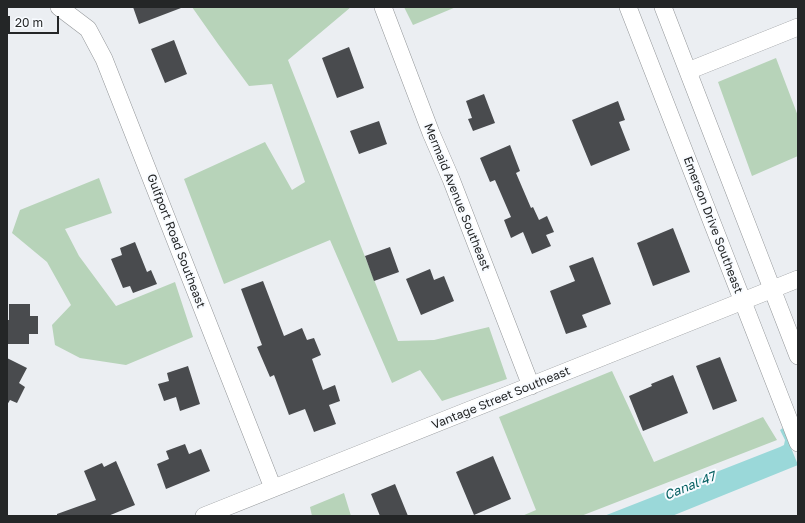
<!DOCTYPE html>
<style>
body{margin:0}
#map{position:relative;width:805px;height:523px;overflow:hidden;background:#ebeef2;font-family:"Golos Text",sans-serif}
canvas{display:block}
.frame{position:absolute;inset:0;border:8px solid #242627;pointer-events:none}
.scale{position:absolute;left:8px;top:16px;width:51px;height:18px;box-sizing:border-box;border:2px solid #242627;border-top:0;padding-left:5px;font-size:12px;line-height:14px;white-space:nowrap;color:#242627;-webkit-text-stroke:3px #f8fbff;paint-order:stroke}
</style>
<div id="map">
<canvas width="805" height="523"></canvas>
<div class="frame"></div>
<div class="scale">20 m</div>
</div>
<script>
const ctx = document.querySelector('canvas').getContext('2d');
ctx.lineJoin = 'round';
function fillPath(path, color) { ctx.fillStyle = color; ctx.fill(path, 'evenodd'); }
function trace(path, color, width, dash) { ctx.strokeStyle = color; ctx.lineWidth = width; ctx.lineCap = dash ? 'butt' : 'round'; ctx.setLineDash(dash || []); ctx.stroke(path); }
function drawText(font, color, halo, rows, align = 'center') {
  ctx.font = font + ' "Golos Text",sans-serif'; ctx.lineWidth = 4; ctx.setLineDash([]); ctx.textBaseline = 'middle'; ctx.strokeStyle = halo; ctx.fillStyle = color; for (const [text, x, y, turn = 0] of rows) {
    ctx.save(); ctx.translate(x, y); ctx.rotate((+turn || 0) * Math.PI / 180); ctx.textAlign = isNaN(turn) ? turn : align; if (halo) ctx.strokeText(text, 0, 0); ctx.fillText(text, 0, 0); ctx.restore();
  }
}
const green = new Path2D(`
 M192 7H351L288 60 398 341 434 340 489 327 507 379 442 401 420 370 392 383 330 240 224 284 184 179 265 142 292 190 305 182 272 84 249 86 218 44Z
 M404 7H456L413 25Z
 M776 58 798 116V156L752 176 718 82Z
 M99 178 112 213 65 229 79 256 116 306 175 282 193 337 126 365 80 358 55 345 52 325 71 305 47 262 12 233 20 210Z
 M612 371 654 462 763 417 777 440 581 516H522L536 510 499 417Z
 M344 493 351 516H312L310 507Z`);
const water = new Path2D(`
 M783 428 798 465 672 516H604L780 447 784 445 785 440 780 430Z`);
const building = new Path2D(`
 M133 7H181V8L139 24Z
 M174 40 187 74 165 83 151 49Z
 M349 47 364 88 337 98 322 58Z
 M484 94 495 123 473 131 468 119 472 118 466 101Z
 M618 101 625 120 619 122 630 150 591 166 572 120Z
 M379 121 387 144 359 154 350 131Z
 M510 145 520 171 516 173 531 208 533 207 539 220 547 216 554 232 546 235 551 246 532 254 523 232 511 238 504 220 511 217 495 180 490 182 480 158Z
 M673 228 690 272 653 286 637 243Z
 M135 242 147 272 151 270 157 284 133 293 130 286 123 288 111 259 122 255 120 248Z
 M390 247 399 272 374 281 365 256Z
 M593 257 611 304 582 315 587 327 566 334 550 291 575 281 569 266Z
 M430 269 434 280 444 276 454 301 421 315 406 279Z
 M263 281 284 336 302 328 307 340 314 338 321 355 312 359 323 390 335 385 340 401 329 405 336 424 314 432 305 409 289 415 274 375 270 377 257 347 262 345 241 289Z
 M9 304H30V316H38V334H29V344H7V320H9Z
 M720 357 737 401 713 410 696 366Z
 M7 358 27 368 19 383 25 387 17 403 10 400 7 405Z
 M188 366 200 404 180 411 176 397 164 401 158 384 169 381 167 373Z
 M673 375 688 413 643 431 629 396 652 386 651 384Z
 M185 444 189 454 201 449 210 471 166 489 157 464 169 459 166 451Z
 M493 456 511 499 474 515 456 472Z
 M116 461 135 505 108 516H57V514L96 500 84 471 102 463 104 467Z
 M395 484 408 516H380L371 494Z`);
const minor = new Path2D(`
 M59 7 88 29 104 59 273 488
 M383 7 431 133 451 179 531 386
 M628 7 798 443
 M663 7 798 356
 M688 71 798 27
 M204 516 798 279`);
const streetNames = [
 ["Mermaid Avenue Southeast",457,197,68],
 ["Emerson Drive Southeast",713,225,69],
 ["Gulfport Road Southeast",176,241,69],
 ["Vantage Street Southeast",501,398,-22]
];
const waterNames = [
 ["Canal 47",690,486,-22]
];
fillPath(green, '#b7d3b9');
fillPath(water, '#9ad8d9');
fillPath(building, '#494b4e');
trace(minor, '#939699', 18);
trace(minor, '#fff', 17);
drawText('12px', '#242627', '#f8fbff', streetNames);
drawText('italic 13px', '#066062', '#f8fbff', waterNames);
</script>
